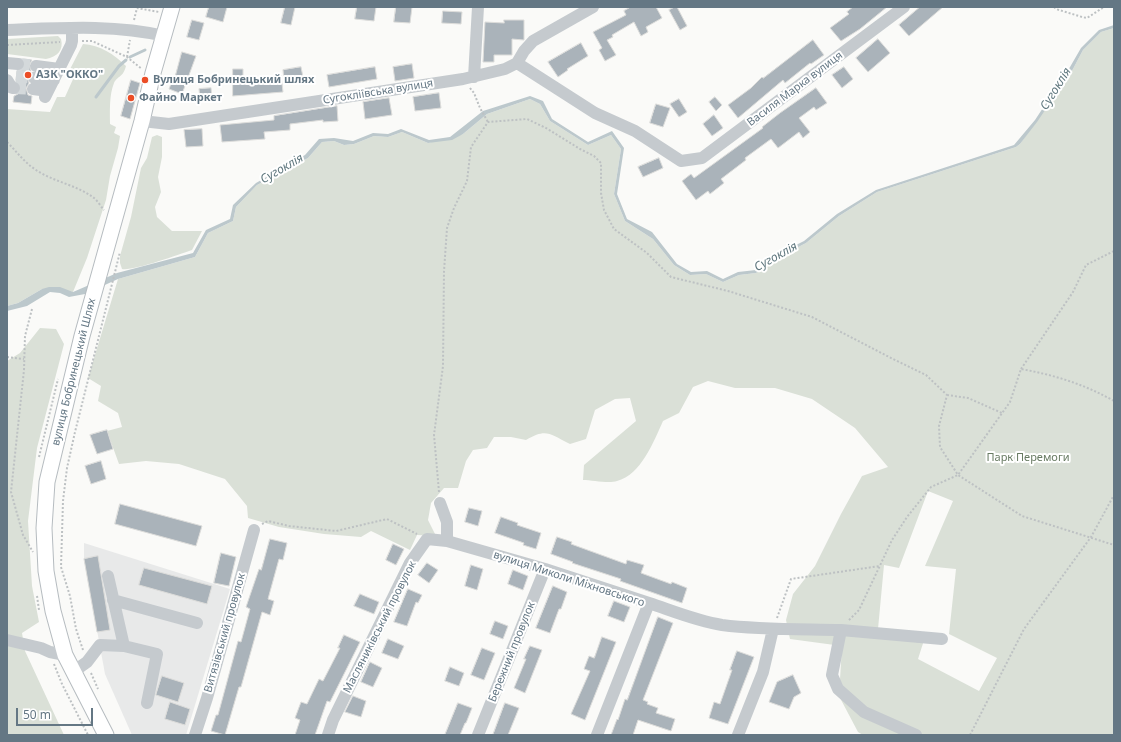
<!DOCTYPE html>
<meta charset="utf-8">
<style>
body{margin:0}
#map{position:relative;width:1121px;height:742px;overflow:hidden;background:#fafaf8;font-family:"Noto Sans",sans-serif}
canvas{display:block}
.frame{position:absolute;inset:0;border:8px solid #647784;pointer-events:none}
.scale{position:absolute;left:16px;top:708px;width:77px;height:18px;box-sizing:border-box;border:2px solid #647784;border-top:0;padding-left:5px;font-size:12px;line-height:14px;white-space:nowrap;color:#647784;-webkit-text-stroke:3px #fff;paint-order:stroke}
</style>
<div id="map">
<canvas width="1121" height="742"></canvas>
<div class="frame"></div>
<div class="scale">50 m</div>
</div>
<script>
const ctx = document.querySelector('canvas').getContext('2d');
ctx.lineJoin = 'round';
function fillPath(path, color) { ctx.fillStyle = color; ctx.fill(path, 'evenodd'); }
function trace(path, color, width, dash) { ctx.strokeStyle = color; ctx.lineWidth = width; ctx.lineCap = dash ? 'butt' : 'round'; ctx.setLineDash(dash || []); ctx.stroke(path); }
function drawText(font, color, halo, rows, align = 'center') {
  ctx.font = font + ' "Noto Sans",sans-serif'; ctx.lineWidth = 4; ctx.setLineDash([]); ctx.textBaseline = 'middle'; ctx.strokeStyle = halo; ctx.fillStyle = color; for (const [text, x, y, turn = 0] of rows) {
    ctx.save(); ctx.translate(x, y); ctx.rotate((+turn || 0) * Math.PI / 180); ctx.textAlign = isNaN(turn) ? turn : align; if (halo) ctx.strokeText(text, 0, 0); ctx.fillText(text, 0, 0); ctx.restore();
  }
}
const built = new Path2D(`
 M84 543 230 589 186 735H132L105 674 84 559Z`);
const green = new Path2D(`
 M1114 28V735H863L858 732 839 696 842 646 790 639 786 620 793 594 815 566 841 514 862 476 888 467 855 428 812 399 775 388H735L708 381 693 387 679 413 663 421C654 441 641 475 617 481 609 484 592 480 583 480L584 465 636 421 630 398 615 399 595 410 586 439 570 444C549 434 547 428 526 440L511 437H494L487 448 473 450 466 461 458 488H444L431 503 428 520 436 536 417 535 410 550 371 531 361 537 324 534 279 527 248 518 247 506 225 479 179 464 146 461 119 464 107 431 122 427 118 413 98 401 101 386 88 378 118 279 195 257 208 233 233 221 236 207 257 185 308 158 322 142 334 141 344 145 354 144 374 136 388 137 402 132 428 143 463 134 487 114 530 99 540 104 550 121 588 145 611 135 621 149 614 194 625 221 653 239 674 265 690 275 706 274 723 282 739 275 756 273 781 256 806 243 839 216 877 192 1016 147 1020 144 1073 69 1083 50 1101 32ZM928 491 953 501 925 566 956 569 949 634 997 658 979 691 918 659 926 634 878 629 884 565 899 568Z
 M58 36 61 39C64 50 57 57 46 59L7 54V39Z
 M83 44C100 45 114 54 126 66 123 78 118 75 114 83 109 95 110 112 110 124L116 127 114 133 120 136 118 148 110 176 106 200 87 258 73 292 42 289 18 303 7 306V109L50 112 57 97H65L74 77 67 75Z
 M157 135 162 137V157L158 177 161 192 155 207 157 217 172 231H202L192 250C177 255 134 271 122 269L120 263V256L131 217 141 168 147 158 152 137Z
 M40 328 56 329 64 344 37 448 28 521 32 586 39 622 22 633 25 651 64 735H7V361L20 353Z`);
const water = new Path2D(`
 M1114 25V28L1101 32 1083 50 1073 69 1037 122 1020 144 1016 147 877 192 839 216 806 243 781 256 756 273 739 275 723 282 706 274 690 275 674 265 653 239 625 221 614 194 621 149 611 135 588 145 550 121 540 104 530 99 487 114 463 134 452 140 428 143 402 132 388 137 374 136 354 144 344 145 334 141 322 142 308 158 257 185 236 207 233 221 208 233 195 257 118 279 85 294 69 297 60 293 50 292 27 306 7 311V306L18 303 42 289 49 287H60L73 292 117 273 193 253 206 230 230 219 233 205 256 183 305 155 319 139 334 138 353 141 373 133 388 134 401 129 429 140 450 137 483 111 530 96 543 101 552 119 588 142 612 131 624 148 617 194 627 219 652 232 677 264 691 272 707 271 723 279 738 272 756 270 780 253 804 241 837 214 876 190 1014 145 1035 120 1070 67 1081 48 1099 30Z`);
const stream = new Path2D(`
 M130 57 145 50
 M96 97 119 66 126 60`);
const building = new Path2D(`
 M209 7H227L223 22 206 17Z
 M285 7H295L291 25 281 23Z
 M357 7H376L374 21 355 19Z
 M396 7H412L410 23 394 22Z
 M631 7H656L662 18 646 27 648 32 641 36 634 22 612 35 613 37 607 40 616 55 605 61 599 50 602 48 593 32 626 15 624 11Z
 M675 7H677L687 26 680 30 669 10Z
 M853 7H887L860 29 841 41 830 28 849 14 847 12Z
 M920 7H943L909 36 899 25Z
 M443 11 462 12 461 24 442 23Z
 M192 20 204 23 199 40 187 37Z
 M504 20H524V40L512 39V55H494V62H483L485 22 504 23Z
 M878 39 890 53 868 72 856 58Z
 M813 40 824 55 811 64 810 63 785 83 783 80 738 118 728 105 751 88 762 77 763 78Z
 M581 43 588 56 567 69 568 70 558 77 548 62Z
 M182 52 196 56 182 94 169 89 174 76H175Z
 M23 59 32 60 29 65 31 71 27 77 29 83 26 88 28 95 32 96 31 104 13 102 14 96 18 94 21 88 20 84 16 80 17 71H21L25 65Z
 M412 64 414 78 395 81 393 67Z
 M301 67 303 77 284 80 283 70Z
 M375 67 377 79 329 87 327 75Z
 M844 67 853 79 842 88 832 75Z
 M233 69H243V82L260 80V78L281 75 283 92 233 96Z
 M131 80 140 83 130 119 121 116Z
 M211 88 212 97 200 98 199 89Z
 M816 88 827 103 816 110 814 107 799 118 810 132 803 138 799 132 778 148 771 139 745 158 746 160 721 179 724 183 710 194 708 191 696 200 682 181 691 174 694 178 763 128 762 127 780 113Z
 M439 93 441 108 415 111 413 97Z
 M715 97 722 105 716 111 709 102Z
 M389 98 392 115 365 119 363 102Z
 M679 99 687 112 679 117 670 104Z
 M656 104 670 108 663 127 650 123Z
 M337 106 338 121 323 122V120L290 124V130L264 132 265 139 222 142 220 125 274 120V116Z
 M714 115 723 128 712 136 703 124Z
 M202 129 203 146 186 147 184 130Z
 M659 158 663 168 643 177 638 167Z
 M107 430 113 449 97 454 90 435Z
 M101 461 106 479 91 484 85 466Z
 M120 504 202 526 196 546 115 524Z
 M469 508 482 511 478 526 465 522Z
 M501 517 518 523 517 525 541 533 536 549 523 545 524 543 495 533Z
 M557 537 572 542 571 544 626 564 627 560 644 565 641 573 671 584 672 582 687 588 682 603 620 581 621 579 572 563 573 562 551 554Z
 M270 539 287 543 283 560 279 559 268 599 274 601 270 615 262 612 241 687H239L225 735 211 731 216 715H218L238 641 241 642 250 609 246 607 259 569 261 570Z
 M393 544 404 549 396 565 386 560Z
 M221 553 236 557 229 586 214 583Z
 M98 556 110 630 97 632 84 559Z
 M427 563 438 570 429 583 418 575Z
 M471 565 483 569 477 590 465 586Z
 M144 568 212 586 207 604 139 585Z
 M513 570 528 576 523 590 508 584Z
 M553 586 567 592 561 609H559L550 633 536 628Z
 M408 589 422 595 418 603 416 602 407 626 394 622Z
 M360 594 379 602 374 614 354 606Z
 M614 601 630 607 624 622 608 616Z
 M658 617 673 623 643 700 648 702 647 704 658 708 656 713 675 719 671 731 638 720 633 735H611L617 719 618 720 625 699 627 700Z
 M495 621 508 626 503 639 490 634Z
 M344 635 360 642 330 702 327 701 315 735H295L300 720 295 718 301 702 307 704 319 679 323 681 340 648H338Z
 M602 637 616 642 585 720 571 714 590 671 584 669 589 656 594 658Z
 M388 639 404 646 398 659 382 653Z
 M530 646 542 650 525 693 514 688 526 659H524Z
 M482 648 495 653 484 680 471 675Z
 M737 651 754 657 728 724 709 718 714 702 720 704 732 670H730Z
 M370 662 382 668 373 687 361 682Z
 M450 667 464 673 459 686 445 681Z
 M793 675 801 693 794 697 789 709 769 702 777 682Z
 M162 676 184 683 178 702 156 695Z
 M353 696 366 701 361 717 345 712Z
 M170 702 190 709 185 725 165 719Z
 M458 703 472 708 466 723H465L460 735H445Z
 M505 703 519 708 508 735H493Z`);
const minorTunnel = new Path2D(`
 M18 64 36 66
 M16 76 34 78
 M14 88 33 89`);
const path = new Path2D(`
 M1054 7 1056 9 1082 17 1087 18 1104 7
 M134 20 137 8 159 12
 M82 41H92L127 57 142 69
 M7 45 60 42
 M127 57 130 40
 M470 88 474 93 480 108 488 122
 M7 142C17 152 24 162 36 170 54 182 77 185 94 198 98 201 101 207 104 210
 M32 309 25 336 24 370 11 492 23 535 33 552
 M7 357 24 359
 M1021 369 1073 292 1086 265 1114 251
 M947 395 968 398 1002 413
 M39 457 58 379
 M439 492 434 435 443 366 444 271 447 228 454 208 467 181 471 147 488 122 527 119 546 128 580 149 594 156 601 163V193L604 210 614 229 647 253 671 277 728 291 812 317 893 359 926 375 947 395 939 426 940 447 958 475 1022 516 1114 545
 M262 524 268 521 289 526 336 531 387 519 417 534
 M37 596 39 610
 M777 618 791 579 880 566
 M849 620 859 610 892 540 907 517 931 487 958 475 1010 402 1021 369C1054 375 1084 384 1114 401
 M83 650 76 629 70 596 61 567 63 501 67 468 75 432 120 252
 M54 664 62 684 88 735
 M91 673 98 689
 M970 735 1024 629 1091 537 1114 495`);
const minor = new Path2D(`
 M7 30C60 28 113 24 165 36
 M7 63 18 64
 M517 63 595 113 635 131 681 161 702 158 904 7
 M36 66 59 69
 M474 77 478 7
 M34 78 54 80
 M7 80 12 88H14
 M33 89 48 91
 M45 97 71 45 72 41V28
 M142 121 169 124 463 79 505 69 517 63 524 51 533 41 593 7
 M440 503 447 522V541
 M113 600 197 623
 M649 603C673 611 697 621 722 625 761 630 802 629 841 630L832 675 838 689 864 712 916 735
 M841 630 942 639
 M7 640 41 648 50 652 65 655
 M124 646 157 654 147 703
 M73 672 87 662 100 645 124 646 108 576
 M195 735 207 698 254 530
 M328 735 333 720 410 563 427 539 447 541 545 569 649 603 597 735
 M478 735 545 569
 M738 735 763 672 773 629`);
const major = new Path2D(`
 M106 735 65 655 53 611 46 571 44 528 47 482 82 336 142 121 153 73 172 7`);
const markers = [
 [28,75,4,"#eb4d26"],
 [145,80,4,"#eb4d26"],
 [131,98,4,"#eb4d26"]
];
const poiNames = [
 ["АЗК \"ОККО\"",36,75],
 ["Вулиця Бобринецький шлях",153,80],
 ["Файно Маркет",139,98]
];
const streetNames = [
 ["Василя Марка вулиця",795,89,-37],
 ["Сугокліївська вулиця",378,92,-9],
 ["вулиця Бобринецький Шлях",74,372,-76],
 ["вулиця Миколи Міхновського",569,579,18],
 ["Масляниківський провулок",380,627,-63],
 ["Витязівський провулок",225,633,-74],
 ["Бережний провулок",512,652,-68]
];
const parkNames = [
 ["Парк Перемоги",1028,458]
];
const waterNames = [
 ["Сугоклія",1056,89,-58],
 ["Сугоклія",282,169,-30],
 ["Сугоклія",776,257,-29]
];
fillPath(built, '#e8e9e9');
fillPath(green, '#dae0d7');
fillPath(water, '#bcc8cc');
trace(stream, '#bcc8cc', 3);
fillPath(building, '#aab3ba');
trace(building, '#dcdcda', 1);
trace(minorTunnel, '#d4d9db', 12, [12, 6]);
trace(major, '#b6bcc0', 17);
trace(path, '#bdc1c3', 2, [2, 2]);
trace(minor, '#c5cace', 12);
trace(major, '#fff', 15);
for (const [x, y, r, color] of markers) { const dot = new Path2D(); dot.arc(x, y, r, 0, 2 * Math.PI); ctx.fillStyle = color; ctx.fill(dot); trace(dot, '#fff', 1.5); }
drawText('bold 11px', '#647784', '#fff', poiNames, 'left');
drawText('11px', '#647784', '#fff', streetNames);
drawText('11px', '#687b63', '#fff', parkNames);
drawText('italic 12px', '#5e767d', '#fff', waterNames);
</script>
